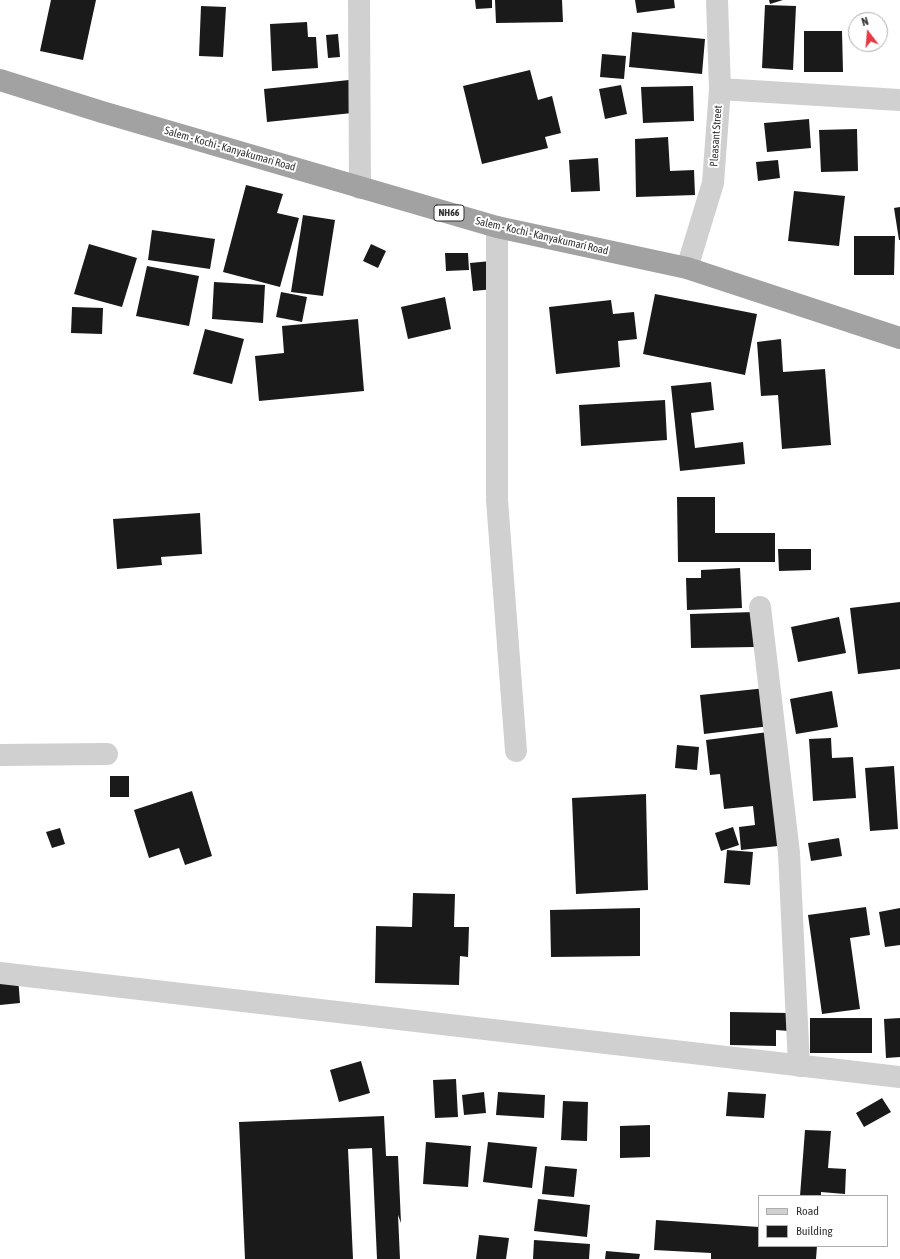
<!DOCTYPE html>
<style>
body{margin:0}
#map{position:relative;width:900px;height:1259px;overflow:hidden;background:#fff;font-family:"Asap Condensed",sans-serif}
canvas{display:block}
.legend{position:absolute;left:758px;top:1195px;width:130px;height:52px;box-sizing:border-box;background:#fff;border:1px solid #adadad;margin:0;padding:5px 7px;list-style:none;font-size:12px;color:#333}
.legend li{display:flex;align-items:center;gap:8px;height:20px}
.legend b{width:20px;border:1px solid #adadad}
.north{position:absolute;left:848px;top:12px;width:40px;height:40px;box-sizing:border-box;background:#fff;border:1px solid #adadad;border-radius:50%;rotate:344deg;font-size:11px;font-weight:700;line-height:16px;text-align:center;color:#333}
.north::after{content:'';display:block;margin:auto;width:14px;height:18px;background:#e63946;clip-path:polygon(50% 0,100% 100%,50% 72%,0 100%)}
</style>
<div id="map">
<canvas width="900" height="1259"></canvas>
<ul class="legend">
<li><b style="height:5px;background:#d0d0d0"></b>Road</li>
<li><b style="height:11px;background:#1a1a1a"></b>Building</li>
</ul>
<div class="north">N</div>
</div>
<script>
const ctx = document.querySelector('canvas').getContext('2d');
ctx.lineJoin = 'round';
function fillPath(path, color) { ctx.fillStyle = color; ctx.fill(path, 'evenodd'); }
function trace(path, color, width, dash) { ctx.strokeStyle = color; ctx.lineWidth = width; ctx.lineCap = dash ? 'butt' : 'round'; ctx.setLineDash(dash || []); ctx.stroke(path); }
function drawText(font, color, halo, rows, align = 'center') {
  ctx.font = font + ' "Asap Condensed",sans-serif'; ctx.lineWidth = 4; ctx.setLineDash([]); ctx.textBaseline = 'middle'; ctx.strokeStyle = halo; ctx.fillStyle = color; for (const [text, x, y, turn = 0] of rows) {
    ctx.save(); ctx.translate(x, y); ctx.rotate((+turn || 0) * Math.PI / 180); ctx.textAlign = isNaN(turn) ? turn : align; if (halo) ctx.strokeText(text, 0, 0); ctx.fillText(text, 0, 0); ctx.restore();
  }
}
const building = new Path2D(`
 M51 0H96L83 60 40 51Z
 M475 0H492V8L476 9Z
 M495 0H562L563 22 496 23Z
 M635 0H674L675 8 637 13Z
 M769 0H783L770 4Z
 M765 5 796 6 793 70 762 68Z
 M201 6 226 7 223 57 199 56Z
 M307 22 308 37H316L318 68 272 71 270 24Z
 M804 31H842L843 72H804Z
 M632 32 705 39 702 74 629 67Z
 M338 34 340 57 328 58 326 35Z
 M602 54 626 56 624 79 600 77Z
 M530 70 538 100 552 96 561 133 545 137 548 148 482 164 463 86Z
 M349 80 352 113 267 122 264 89Z
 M621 85 627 114 605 119 599 89Z
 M693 86 694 121 643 123 641 87Z
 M809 119 811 148 767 152 764 123Z
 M857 129 858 171 821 172 819 130Z
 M668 137 670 171 694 170 695 195 636 197 635 139Z
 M598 158 600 191 571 192 569 160Z
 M778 160 780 178 758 181 756 162Z
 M246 185 283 194 277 213 299 218 280 287 223 272Z
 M794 191 845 196 839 246 788 241Z
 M900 207V240H899L894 208Z
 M303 215 335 220 323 296 291 292Z
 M152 230 215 239 210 269 148 260Z
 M854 236H895L894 275H854Z
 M89 244 137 258 122 307 74 294Z
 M371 244 386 251 378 268 363 261Z
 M445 253H468L469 270 446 271Z
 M491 261 494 289 473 291 470 263Z
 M147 266 199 276 189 326 136 316Z
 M214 282 265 285 263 323 212 319Z
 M281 292 307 297 302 322 276 317Z
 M655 294 757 314 745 375 643 354Z
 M445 297 451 329 408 339 401 307Z
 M611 300 613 314 634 312 637 339 618 341 620 367 556 374 549 307Z
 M72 307 103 308 102 334 71 333Z
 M358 319 364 391 259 401 255 356 284 353 282 326Z
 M205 329 244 339 232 384 193 374Z
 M781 339 783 372 825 369 831 445 782 449 778 395 761 396 757 342Z
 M711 382 714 410 691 413 695 448 743 442 745 464 680 471 671 386Z
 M665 400 667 440 581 446 579 405Z
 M677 497H715V533H775V562H678Z
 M200 513 202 554 161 557 162 565 117 569 113 519Z
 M778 549H811V570L779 571Z
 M740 568 742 608 687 610 686 578H701V570Z
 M900 602V669L858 674 850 608Z
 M754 612 755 647 691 648 690 614Z
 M839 617 846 653 798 662 791 627Z
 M766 688 770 726 704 734 700 695Z
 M832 691 838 727 796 734 790 699Z
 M768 732 778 846 741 850 739 827 755 825 753 806 724 809 720 774 710 775 706 740Z
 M831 738 832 758 853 757 856 798 813 801 809 739Z
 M677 745 699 747 697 770 675 768Z
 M894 766 898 829 870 831 865 768Z
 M110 776H129V797H110Z
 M192 791 212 856 185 865 179 848 149 858 134 810Z
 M646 794 648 890 576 894 572 798Z
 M733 827 739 845 721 851 715 833Z
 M60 828 65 844 52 848 46 832Z
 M839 838 842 856 811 861 808 843Z
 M727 850 753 852 750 885 724 883Z
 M413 893 455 894 454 927H469L468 957 460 956 459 985 375 983 376 926 412 927Z
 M866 907 870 935 850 938 860 1009 822 1014 808 915Z
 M640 908V956L551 957 550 910Z
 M900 908V945L885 947 879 912Z
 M18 976 20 1003 0 1005V977Z
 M730 1012 789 1013V1031L776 1030V1046L730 1045Z
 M810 1018H872V1053H810Z
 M900 1018V1057L886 1058 884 1019Z
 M361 1061 370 1093 339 1102 330 1070Z
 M456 1079 458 1117 435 1118 433 1080Z
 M484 1092 486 1113 464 1115 462 1095Z
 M498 1092 545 1095 544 1118 496 1115Z
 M728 1092 766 1094 764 1118 726 1116Z
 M882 1098 891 1112 864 1127 856 1113Z
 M563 1101 588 1102 587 1141 561 1140Z
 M384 1116 386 1156H398L401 1223 398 1215 400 1259H377L372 1148 348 1149 353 1259H245L239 1122Z
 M650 1125V1157L620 1158V1126Z
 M805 1130 831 1131 828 1168 846 1169 845 1194 821 1192V1196H800Z
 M426 1142 471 1146 468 1187 423 1184Z
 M488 1142 537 1147 532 1188 483 1182Z
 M545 1166 577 1169 574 1197 542 1194Z
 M538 1199 590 1205 587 1237 534 1231Z
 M656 1220 759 1227V1246H817L816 1259H711V1253L654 1250Z
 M479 1235 509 1238 506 1259H476Z
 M534 1240 590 1244 589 1259H533Z
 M606 1251 640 1254 639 1259H605Z`);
const minor = new Path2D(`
 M359 0 360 188
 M720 89 900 100
 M497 227V500L516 751
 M687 268 713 183 720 89 717 0
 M760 607 789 853 799 1066
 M0 755 107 754
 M0 973 900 1077`);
const trunk = new Path2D(`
 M0 80 102 112 497 227 687 268 900 338`);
const shields = [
 [449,213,30]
];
const shieldNames = [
 ["NH66",449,213]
];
const streetNames = [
 ["Pleasant Street",716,136,-86],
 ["Salem - Kochi - Kanyakumari Road",230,149,16],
 ["Salem - Kochi - Kanyakumari Road",542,236,13]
];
fillPath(building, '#1a1a1a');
trace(minor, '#d0d0d0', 22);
trace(trunk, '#a2a2a2', 22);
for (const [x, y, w] of shields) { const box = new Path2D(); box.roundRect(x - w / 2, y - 8, w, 16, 3); ctx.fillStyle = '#fff'; ctx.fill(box); trace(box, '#333', 1); }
drawText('bold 10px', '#333', null, shieldNames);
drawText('11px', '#333', '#fff', streetNames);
</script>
